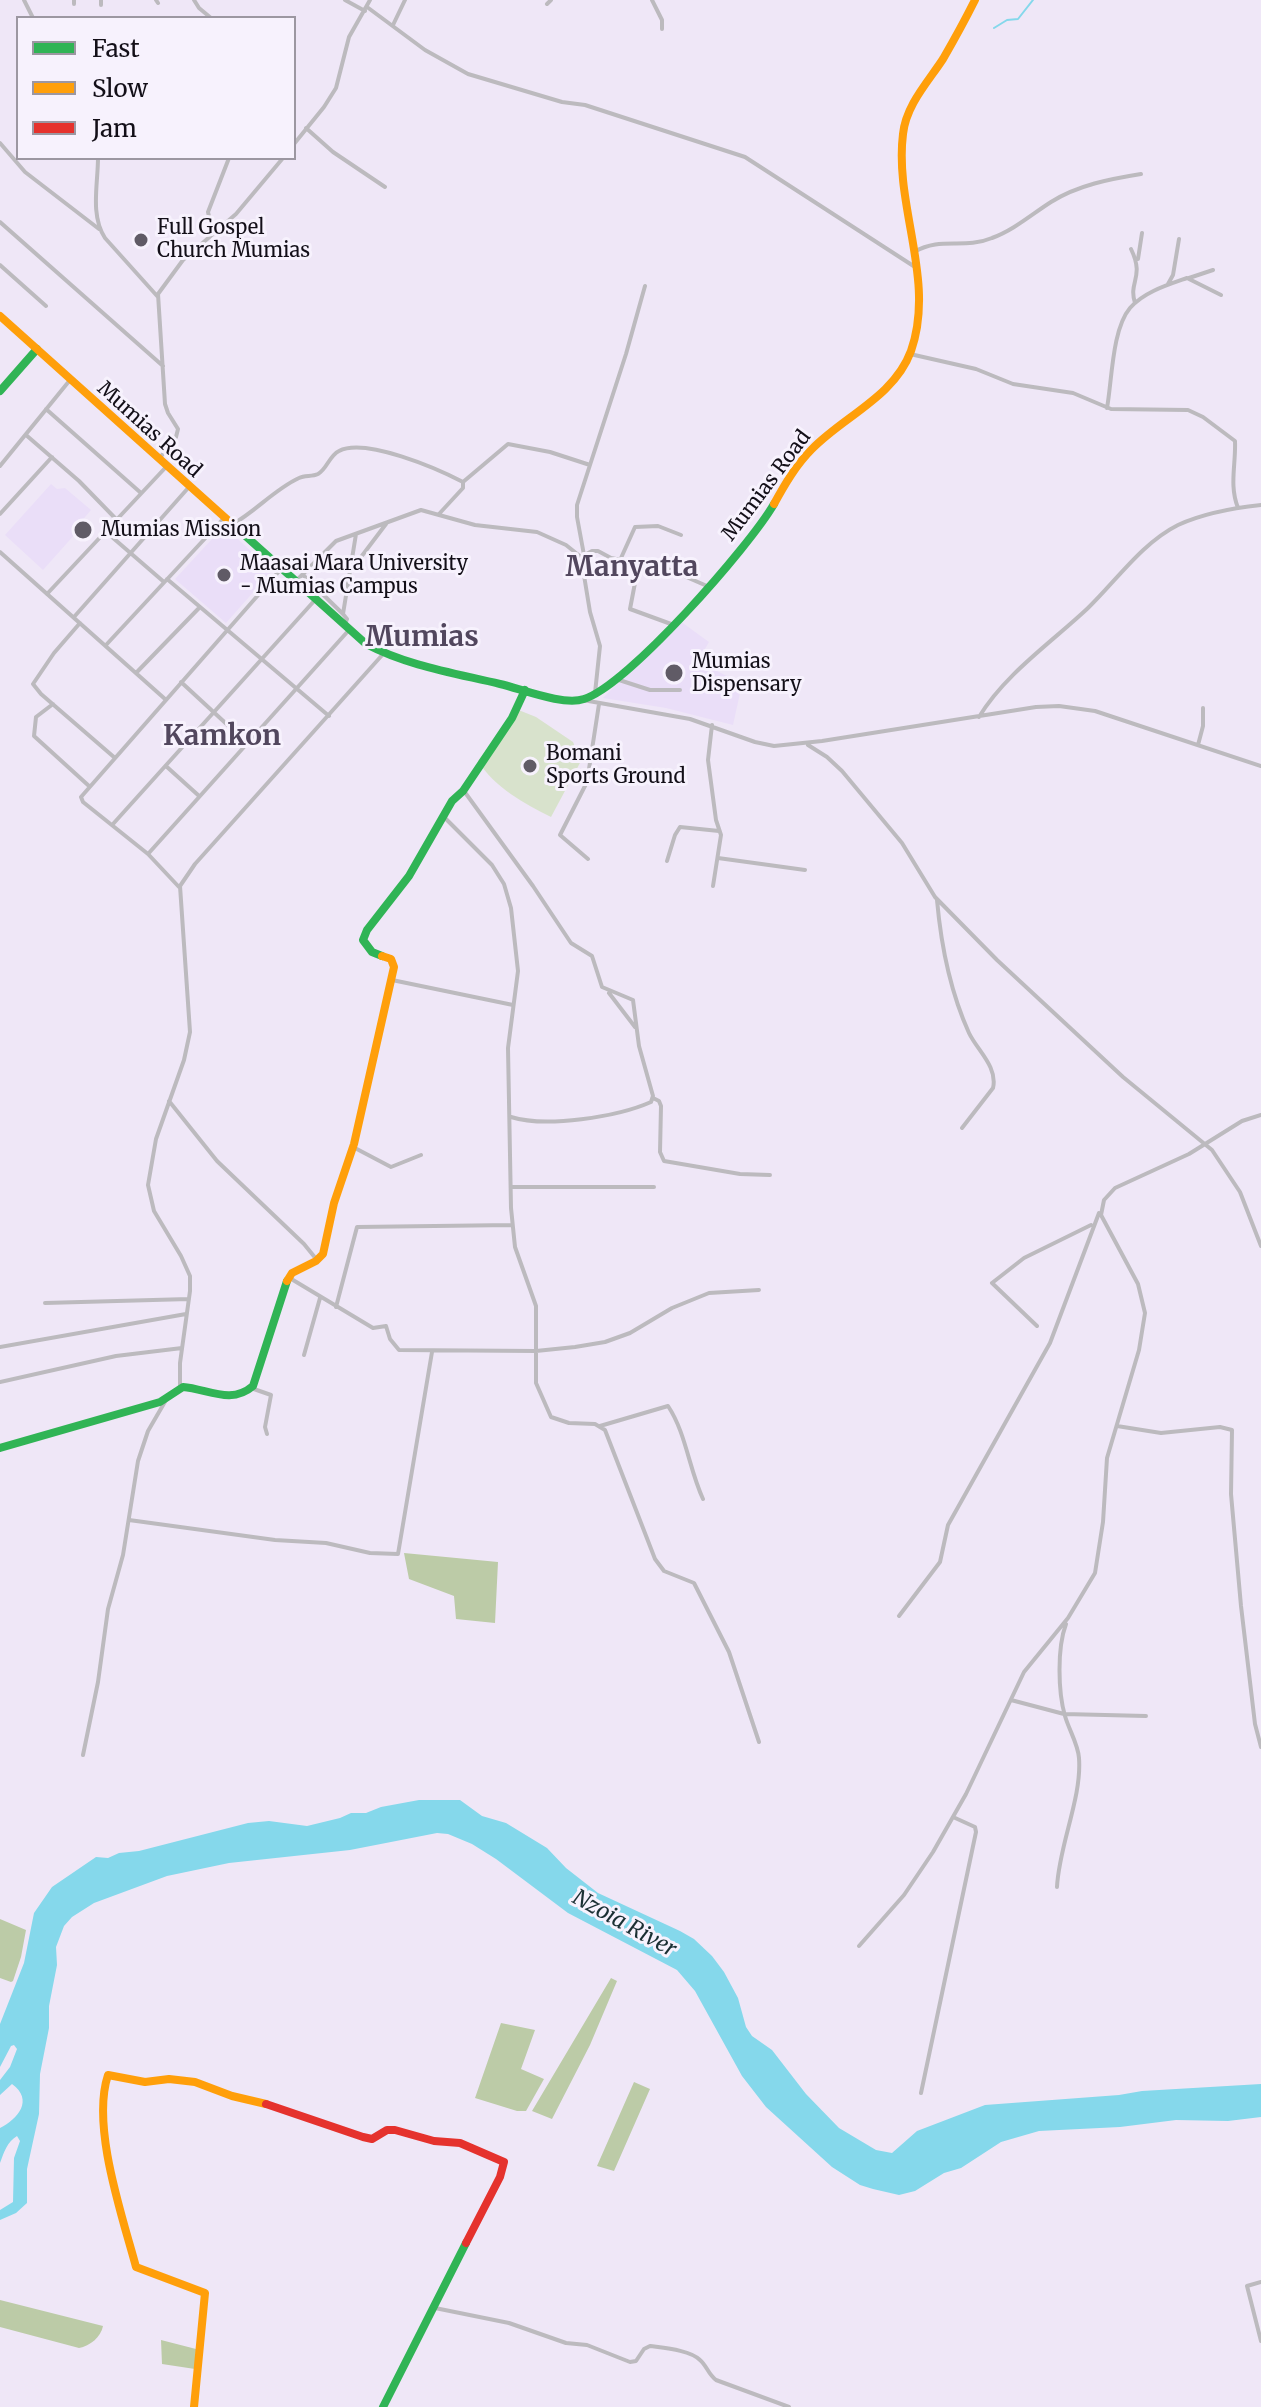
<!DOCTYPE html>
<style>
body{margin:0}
#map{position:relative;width:1261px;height:2407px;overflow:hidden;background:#efe7f7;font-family:Merriweather,serif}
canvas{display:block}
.legend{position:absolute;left:16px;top:16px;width:280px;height:144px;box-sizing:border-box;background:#f7f2fd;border:2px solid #9c97a1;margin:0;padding:10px 14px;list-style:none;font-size:24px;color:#130f18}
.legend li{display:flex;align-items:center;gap:16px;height:40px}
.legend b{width:40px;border:2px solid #9c97a1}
</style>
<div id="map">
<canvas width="1261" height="2407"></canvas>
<ul class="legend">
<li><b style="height:10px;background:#30b455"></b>Fast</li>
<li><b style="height:10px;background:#ff9f0a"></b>Slow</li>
<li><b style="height:10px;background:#e5322d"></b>Jam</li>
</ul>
</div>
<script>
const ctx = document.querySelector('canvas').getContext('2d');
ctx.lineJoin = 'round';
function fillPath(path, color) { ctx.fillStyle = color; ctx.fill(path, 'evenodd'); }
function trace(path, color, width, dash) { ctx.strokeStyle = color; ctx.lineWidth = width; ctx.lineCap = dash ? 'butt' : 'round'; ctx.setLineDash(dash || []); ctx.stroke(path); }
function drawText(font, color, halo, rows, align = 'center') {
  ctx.font = font + ' Merriweather,serif'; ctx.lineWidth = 6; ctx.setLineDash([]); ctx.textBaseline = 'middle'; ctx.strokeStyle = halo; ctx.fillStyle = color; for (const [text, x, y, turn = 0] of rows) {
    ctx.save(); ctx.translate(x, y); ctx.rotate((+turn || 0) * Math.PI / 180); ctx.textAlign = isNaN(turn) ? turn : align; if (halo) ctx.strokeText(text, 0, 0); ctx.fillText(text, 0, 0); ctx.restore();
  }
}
const built = new Path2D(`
 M51 484 57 489 65 488 91 510 74 530 76 533 43 570 5 535Z
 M224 526 272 571 226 623 175 579Z
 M680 621 709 642 698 661 742 684 733 725 666 708 603 698Z`);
const green = new Path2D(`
 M516 709 536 717 573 742 581 761 551 817C525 804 494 787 478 761Z`);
const forest = new Path2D(`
 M404 1553 498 1562 495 1623 456 1619 454 1596 409 1579Z
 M0 1919 26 1930 21 1957 13 1981 11 1982 0 1978Z
 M611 1978 617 1981 590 2045 552 2119 532 2111Z
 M501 2023 535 2030 521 2069 544 2079 526 2111H517L475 2098Z
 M634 2082 650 2089 614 2171 597 2166Z
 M0 2300 103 2326C101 2337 90 2346 79 2348L0 2327Z
 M161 2340 196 2349 195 2369 162 2364Z`);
const water = new Path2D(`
 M419 1800H460L482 1816 506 1823 547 1848 566 1868 598 1893 680 1931 694 1939 712 1956 724 1972 738 1998 746 2027 752 2036 772 2050 806 2094 839 2128 876 2150 892 2153 917 2131 985 2105 1119 2095 1142 2091 1261 2084V2117L1228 2121 1176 2120 1120 2127 1039 2131 1001 2142 961 2168 944 2173 915 2191 899 2195 873 2189 860 2185 832 2167 766 2107 742 2076 695 1991 677 1970 568 1913 496 1859 472 1844 448 1834 437 1833 350 1850 229 1863 167 1876 94 1903 72 1917 64 1926 56 1947 57 1965 49 2006V2028L40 2074 39 2114 27 2169V2203L16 2213 0 2220V2210L13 2202 14 2158 20 2141 17 2136C7 2142 4 2152 0 2163V2128C18 2119 34 2100 12 2084L0 2095V2080L10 2067 17 2049 14 2045 11 2046 0 2067V2024L24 1963 34 1913 52 1887 96 1857 108 1858 119 1853 139 1851 248 1823 269 1821 307 1826 340 1818 351 1813H366L381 1807Z`);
const stream = new Path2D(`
 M994 28 1007 20 1018 19 1033 0`);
const street = new Path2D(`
 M24 0 33 18
 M74 0V4
 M101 0V5
 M156 0 158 3
 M194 0 199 8 211 18
 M345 0 365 11
 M652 0 662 20V29
 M547 4 551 0
 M367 7 425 50 468 74 562 102 585 105 745 157 915 267
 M393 25 405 0
 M306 128 333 152 385 187
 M0 143 25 172 99 229
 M294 144 324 107 336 88 349 37 370 0
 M98 158C98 184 90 215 105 238L158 297
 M0 222 163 366
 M213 234 208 212 229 158
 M1131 249C1145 278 1128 281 1135 303
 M914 252C942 236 963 250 992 238 1014 230 1032 214 1051 202 1078 185 1110 179 1141 174
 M1138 259 1142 233
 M0 265 46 306
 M1189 278 1213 270
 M1168 284 1173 275 1179 239
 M910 354 976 369 1013 384 1073 393 1111 409 1188 410 1203 417 1235 441C1236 465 1229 485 1238 508
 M1107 408C1112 381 1112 329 1130 308 1144 292 1167 285 1187 278L1221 295
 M46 409 141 493
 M26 435 79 481 116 519
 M159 459 176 437 178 429 168 413 165 404 158 294 183 260 236 214 283 158
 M0 466 70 380
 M463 482 508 444 550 452 590 465
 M0 514 52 457
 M233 524C256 511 275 489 299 478 305 475 312 477 318 474 327 469 329 456 339 451 365 437 438 469 463 482V488L439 514
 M105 531 164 582
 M0 552 165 699
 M584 555 577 517V505L626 354 645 286
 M621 558 635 527 658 526 681 535
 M639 562 630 609 671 624
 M355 565 386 524
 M303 575 343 614 347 619 345 624
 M167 579 329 716
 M296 581 336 541 421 510 475 525 537 532 566 545 581 557
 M47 594 166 467
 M343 614 356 534
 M74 617 189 487
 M80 623 54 653 33 684 41 694 115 758
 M106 645 224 518
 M136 673 200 607
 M616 679 650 690H680
 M181 682 246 742
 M595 693 600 646 590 612 581 557 592 551H598L611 558 668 569 707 586
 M583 700 690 719 755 742 774 746 822 741 1036 707 1059 706 1095 711 1261 766
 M53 704 36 717 34 736 89 786
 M979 717C1005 674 1052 642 1088 608 1116 581 1142 543 1178 525 1204 513 1233 508 1261 505
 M712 725 708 760 716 820 721 835 713 886
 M808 745 827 757 842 771 902 843 935 897 997 960 1123 1077 1212 1150 1240 1192 1261 1246
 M1198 745 1203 726V708
 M167 767 198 795
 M464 791 533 886 571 943 592 956 602 987 633 1000 639 1046 653 1096 651 1102C617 1117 546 1128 511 1117
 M444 817 492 865 504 884 511 908 518 971 508 1048 511 1208 515 1247 536 1306V1383L551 1417 569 1423 595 1424 605 1430 655 1559 664 1571 694 1583 729 1652 759 1742
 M113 824 315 600
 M148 854 349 630
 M718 858 805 870
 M588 859 560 835 587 782 599 704
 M667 861 675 835 680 827 719 831
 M179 887 148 854 83 802 81 797 281 569
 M937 900C941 945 950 991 969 1033 977 1050 998 1067 993 1088L962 1128
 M392 980 513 1005
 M609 993 635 1027
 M653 1098 659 1101 661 1106 660 1152 664 1161 740 1174 770 1175
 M169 1101 217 1161 304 1244 317 1260
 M353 1147 391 1167 421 1155
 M512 1187H654
 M288 1277 373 1328 386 1326 390 1339 399 1350 536 1351 575 1347 605 1342 630 1333 672 1308 709 1293 759 1290
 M45 1303 189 1299
 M336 1307 357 1227 512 1225
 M1037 1326 992 1283 1024 1258 1091 1225
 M0 1347 186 1314
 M304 1355 320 1298
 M0 1382 116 1356 182 1348
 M180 1387V1363L190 1291V1276L181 1256 154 1211 148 1185 156 1139 184 1060 190 1032 180 886 195 864 384 653
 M251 1388 271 1395 265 1427 267 1434
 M600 1426 668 1406C686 1433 689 1469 703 1499
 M1117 1426 1161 1433 1220 1427 1232 1430 1231 1494 1241 1606 1255 1724 1261 1747
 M129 1520 275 1540 326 1543 370 1553 398 1554 432 1352
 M899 1616 940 1562 948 1525 1050 1343 1099 1213
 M1011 1700 1064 1714 1146 1716
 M83 1755 98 1682 108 1609 123 1555 138 1461 148 1431 166 1400
 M1057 1887C1059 1845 1082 1798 1079 1758 1078 1744 1069 1730 1065 1716 1058 1692 1057 1648 1066 1624
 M859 1946 904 1895 933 1852 966 1794 1024 1672 1068 1618 1095 1573 1103 1522 1107 1458 1139 1350 1145 1313 1138 1284 1101 1215 1104 1200 1115 1188 1189 1154 1242 1121 1261 1115
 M921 2093 976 1832 975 1827 953 1817
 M1261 2282 1247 2286 1261 2341
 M435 2308 509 2323 566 2343 587 2345 630 2362 636 2361 644 2349 650 2346C664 2348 690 2350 700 2360 707 2366 708 2374 716 2380L789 2407`);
const fast = new Path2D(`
 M0 391 37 349
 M240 531 366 644C408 666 454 673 500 684 522 689 563 706 584 699 628 685 749 547 774 504
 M382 956 372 952 363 940 367 930 409 876 452 801 463 791 512 718 525 690
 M0 1448 160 1402 183 1387C208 1389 231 1405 253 1386L287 1281
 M383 2407 466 2243`);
const slow = new Path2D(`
 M0 316 240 531
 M774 504C785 484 796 465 812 449 844 416 894 397 911 351 936 280 894 206 903 134 906 105 928 82 943 59 954 40 965 20 975 0
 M287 1281 292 1273 316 1261 323 1254 334 1203 354 1144 394 967 391 959 382 956
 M194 2407 205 2293 136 2267C122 2215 91 2126 108 2075L145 2082 169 2079 195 2082 232 2096 266 2104`);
const jam = new Path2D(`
 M266 2104 363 2137 372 2139 387 2130H395L434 2141 460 2143 504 2162 500 2177 466 2243`);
const markers = [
 [141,240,8,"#605b66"],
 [83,530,10,"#605b66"],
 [224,575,8,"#605b66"],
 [674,673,10,"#605b66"],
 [530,766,8,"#605b66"]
];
const poiNames = [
 ["Full Gospel",157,228],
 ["Church Mumias",157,251],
 ["Mumias Mission",101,530],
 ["Maasai Mara University",240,564],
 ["- Mumias Campus",240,587],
 ["Mumias",692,662],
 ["Dispensary",692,685],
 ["Bomani",546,754],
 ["Sports Ground",546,777]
];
const streetNames = [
 ["Mumias Road",149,430,42],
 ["Mumias Road",767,486,-53]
];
const waterNames = [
 ["Nzoia River",624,1924,29]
];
const districtNames = [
 ["Manyatta",632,568],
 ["Mumias",422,638],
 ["Kamkon",222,737]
];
fillPath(built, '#eadef8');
fillPath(green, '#d8e2cc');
fillPath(forest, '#bccba7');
fillPath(water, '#85d8eb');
trace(stream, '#85d8eb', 2);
trace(street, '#bcbabe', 4);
trace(fast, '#30b455', 8);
trace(slow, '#ff9f0a', 8);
trace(jam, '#e5322d', 8);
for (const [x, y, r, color] of markers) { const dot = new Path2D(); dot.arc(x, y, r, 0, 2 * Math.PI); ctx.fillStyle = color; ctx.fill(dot); trace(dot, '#f7f2fd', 3); }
drawText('20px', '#130f18', '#f7f2fd', poiNames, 'left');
drawText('20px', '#130f18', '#f7f2fd', streetNames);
drawText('italic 22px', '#1b3034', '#f7f2fd', waterNames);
drawText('bold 28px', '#52475e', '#f7f2fd', districtNames);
</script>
